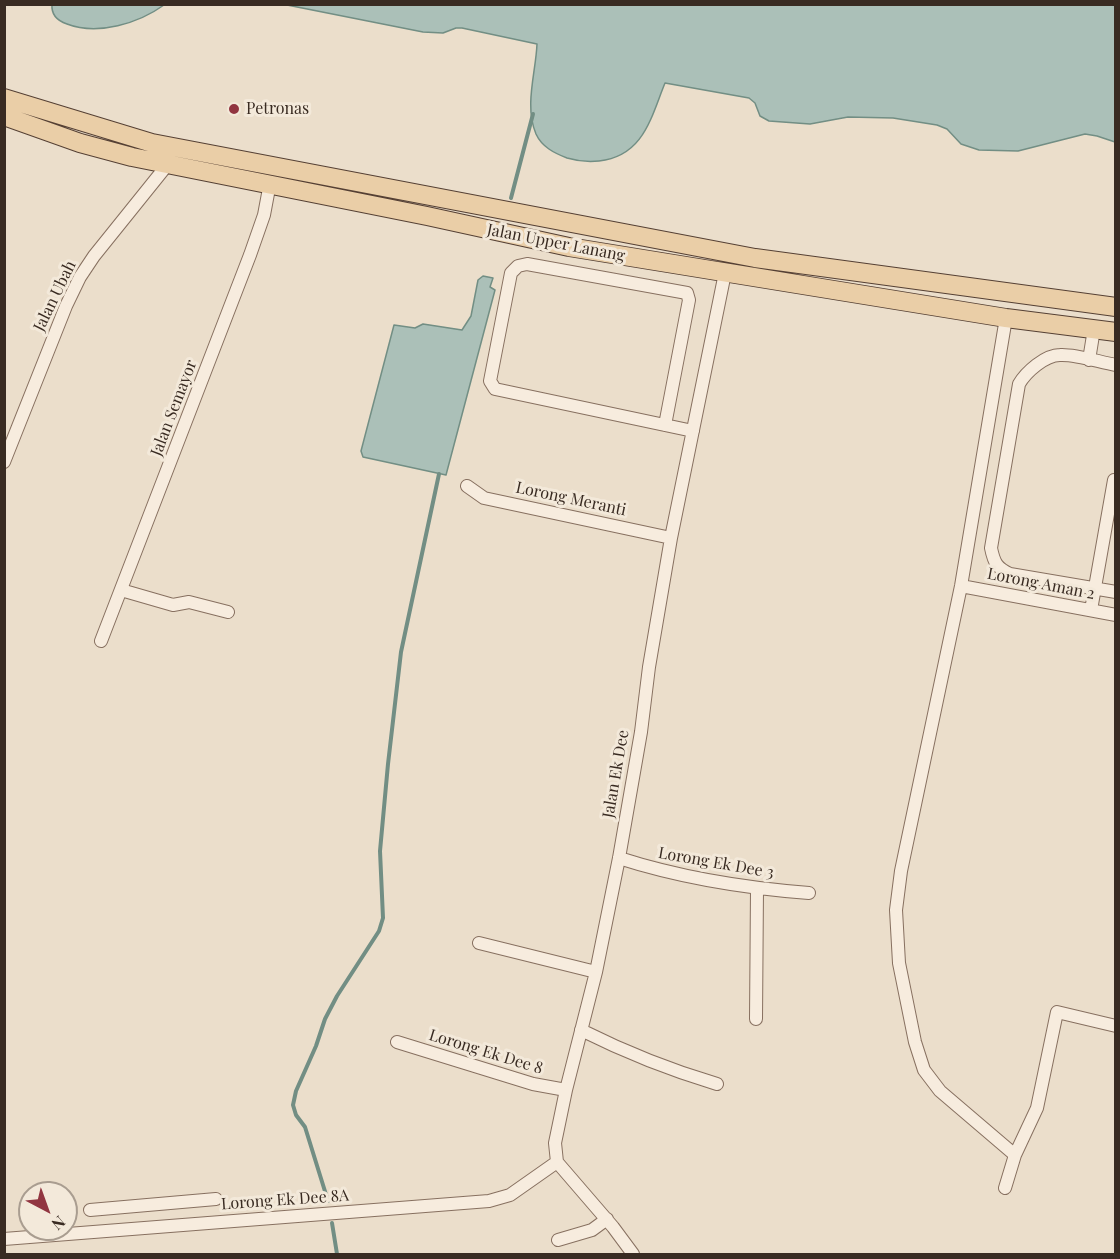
<!DOCTYPE html>
<style>
body{margin:0}
#map{position:relative;width:1120px;height:1259px;overflow:hidden;background:#ebdecb;font-family:"Playfair Display",serif}
canvas{display:block}
.frame{position:absolute;inset:0;border:6px solid #392b22;pointer-events:none}
.north{position:absolute;left:18px;top:1181px;width:60px;height:60px;box-sizing:border-box;background:#f3e9da;border:2px solid #a99d90;border-radius:50%;rotate:139deg;font-size:16px;font-weight:700;line-height:24px;text-align:center;color:#392b22}
.north::after{content:'';display:block;margin:auto;width:21px;height:27px;background:#913540;clip-path:polygon(50% 0,100% 100%,50% 72%,0 100%)}
</style>
<div id="map">
<canvas width="1120" height="1259"></canvas>
<div class="frame"></div>
<div class="north">N</div>
</div>
<script>
const ctx = document.querySelector('canvas').getContext('2d');
ctx.lineJoin = 'round';
function fillPath(path, color) { ctx.fillStyle = color; ctx.fill(path, 'evenodd'); }
function trace(path, color, width, dash) { ctx.strokeStyle = color; ctx.lineWidth = width; ctx.lineCap = dash ? 'butt' : 'round'; ctx.setLineDash(dash || []); ctx.stroke(path); }
function drawText(font, color, halo, rows, align = 'center') {
  ctx.font = font + ' "Playfair Display",serif'; ctx.lineWidth = 6; ctx.setLineDash([]); ctx.textBaseline = 'middle'; ctx.strokeStyle = halo; ctx.fillStyle = color; for (const [text, x, y, turn = 0] of rows) {
    ctx.save(); ctx.translate(x, y); ctx.rotate((+turn || 0) * Math.PI / 180); ctx.textAlign = isNaN(turn) ? turn : align; if (halo) ctx.strokeText(text, 0, 0); ctx.fillText(text, 0, 0); ctx.restore();
  }
}
const water = new Path2D(`
 M52 4H164V5C139 23 98 36 67 24 58 21 51 15 52 4Z
 M287 5H1115V142L1097 136 1085 134 1018 151 979 150 961 144 947 129 937 125 893 118 848 117 810 124 769 121 760 116 755 103 749 98 665 83C651 117 644 156 599 161 589 162 577 161 567 158 554 153 542 147 536 134 524 106 536 72 537 44L462 28H456L443 33 423 32Z
 M483 276 493 278 490 287 495 290 446 475 363 457 361 451 394 325 415 328 423 324 462 330 471 316 478 280Z`);
const stream = new Path2D(`
 M511 198 533 114
 M328 1201 305 1127 296 1115 293 1105 296 1091 316 1046 325 1019 337 996 379 931 383 918 380 851 388 764 401 652 439 474
 M332 1223 337 1254`);
const street = new Path2D(`
 M1006 318 961 586 901 871 896 910 899 963 915 1042 924 1070 940 1091 1015 1155
 M1089 360 1094 329
 M1116 365C1099 362 1076 354 1060 355 1045 355 1026 372 1019 384L991 548C994 563 997 568 1010 574L1116 592
 M665 425 689 300 687 293 527 264 518 266 511 273 490 381 495 389 693 431
 M4 462 66 306 80 277 94 256 168 164
 M467 486 484 498 671 538
 M961 586 1116 615
 M121 590 173 605 189 602 228 612
 M1091 610 1114 480
 M101 641 250 255 264 215 270 183
 M619 858C681 878 744 888 809 893
 M479 943 596 972
 M756 1019 757 889
 M581 1030C625 1052 670 1070 717 1084
 M397 1042 533 1084 566 1090
 M1005 1188 1015 1155 1037 1108 1057 1012 1116 1026
 M90 1210 216 1199
 M4 1239 489 1201 510 1195 557 1162
 M558 1240 592 1230 607 1219
 M633 1254 613 1227 557 1162 555 1143 566 1090 596 972 619 858 641 732 649 667 671 538 725 273`);
const primary = new Path2D(`
 M4 98 152 143 755 258 1116 307
 M4 116 80 143 132 157 427 216 569 247 1006 318 1116 332`);
const markers = [
 [234,109,6,"#913540"]
];
const poiNames = [
 ["Petronas",246,109]
];
const streetNames = [
 ["Jalan Upper Lanang",556,243,11],
 ["Jalan Ubah",55,296,-64],
 ["Jalan Semayor",174,408,-69],
 ["Lorong Meranti",571,499,12],
 ["Lorong Aman 2",1041,584,11],
 ["Jalan Ek Dee",616,774,-80],
 ["Lorong Ek Dee 3",716,863,10],
 ["Lorong Ek Dee 8",486,1052,17],
 ["Lorong Ek Dee 8A",285,1200,-4]
];
fillPath(water, '#abc0b8');
trace(water, '#728e84', 1.5);
trace(stream, '#728e84', 4);
trace(street, '#877060', 14);
trace(primary, '#554034', 20);
trace(street, '#f7ecde', 12);
trace(primary, '#eacea7', 18);
for (const [x, y, r, color] of markers) { const dot = new Path2D(); dot.arc(x, y, r, 0, 2 * Math.PI); ctx.fillStyle = color; ctx.fill(dot); trace(dot, '#f3e9da', 2); }
drawText('16px', '#392b22', '#f3e9da', poiNames, 'left');
drawText('16px', '#392b22', '#f3e9da', streetNames);
</script>
